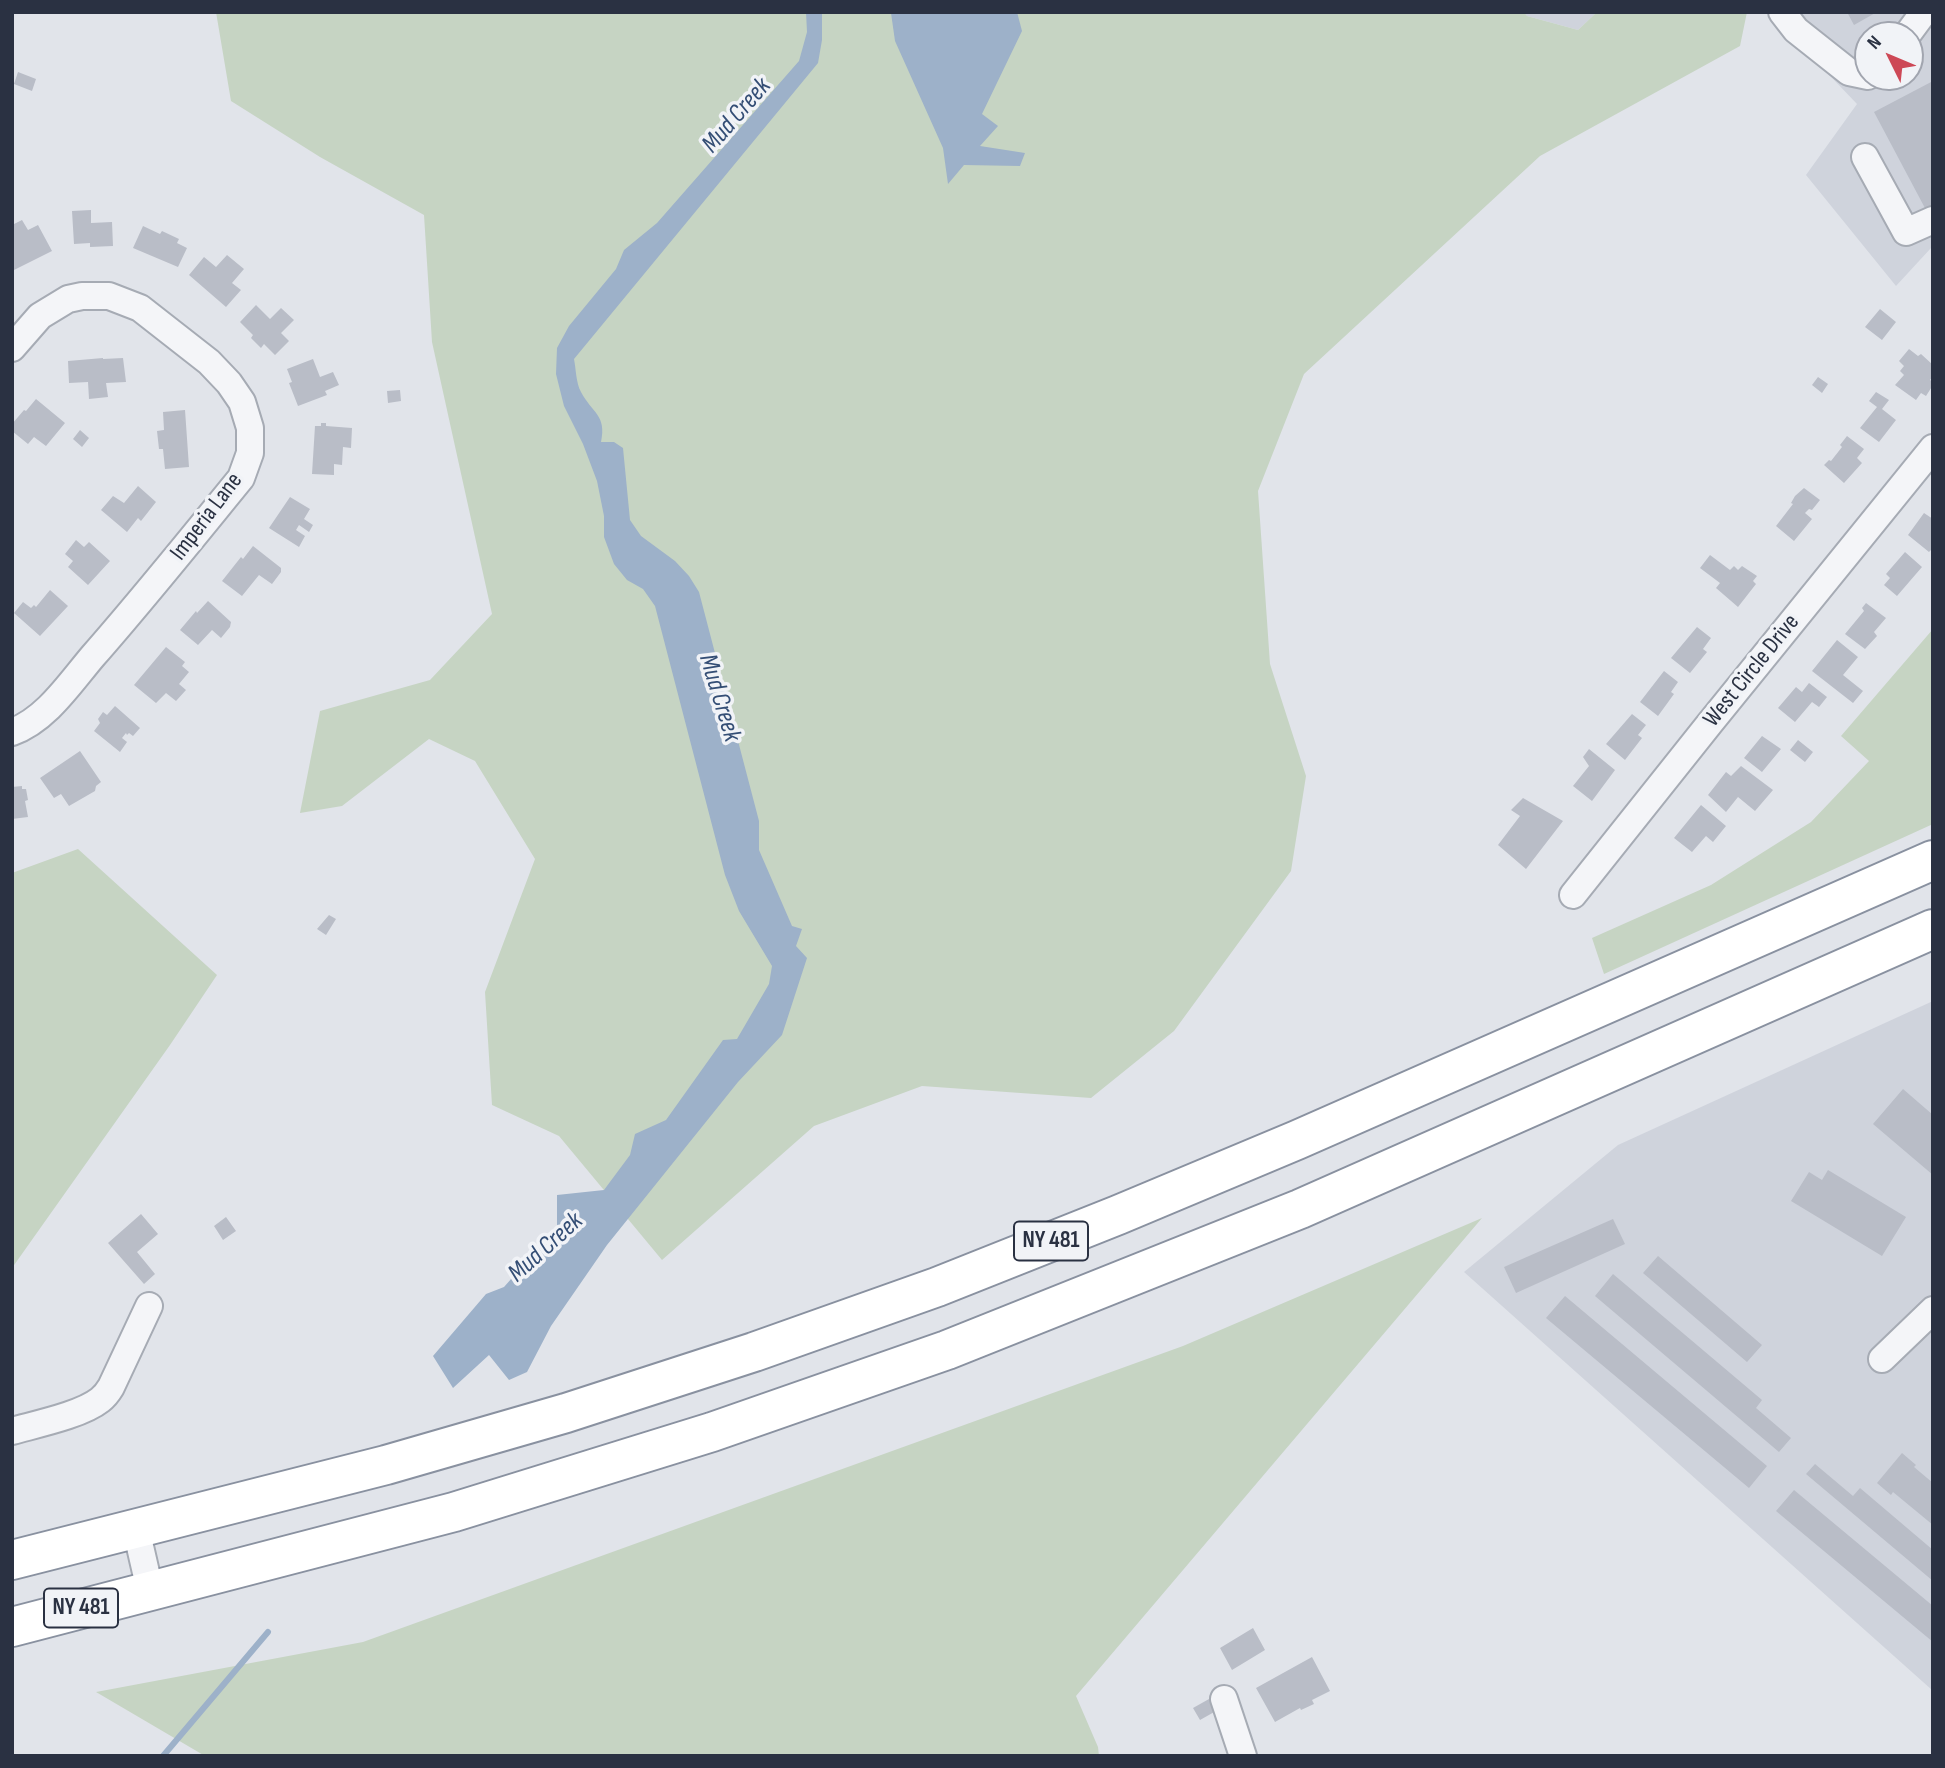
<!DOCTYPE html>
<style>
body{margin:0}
#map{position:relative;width:1945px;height:1768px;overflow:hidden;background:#e1e4ea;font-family:"Sofia Sans Condensed",sans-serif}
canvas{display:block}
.frame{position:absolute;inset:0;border:14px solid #2a3142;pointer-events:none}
.north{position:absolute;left:1854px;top:21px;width:70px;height:70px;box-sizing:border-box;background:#f1f3f7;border:2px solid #a1a5af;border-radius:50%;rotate:313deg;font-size:19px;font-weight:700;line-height:28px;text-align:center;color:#2a3142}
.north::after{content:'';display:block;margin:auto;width:24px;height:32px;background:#cd4856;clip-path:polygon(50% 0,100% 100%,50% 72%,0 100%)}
</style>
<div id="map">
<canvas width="1945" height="1768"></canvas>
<div class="frame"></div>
<div class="north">N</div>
</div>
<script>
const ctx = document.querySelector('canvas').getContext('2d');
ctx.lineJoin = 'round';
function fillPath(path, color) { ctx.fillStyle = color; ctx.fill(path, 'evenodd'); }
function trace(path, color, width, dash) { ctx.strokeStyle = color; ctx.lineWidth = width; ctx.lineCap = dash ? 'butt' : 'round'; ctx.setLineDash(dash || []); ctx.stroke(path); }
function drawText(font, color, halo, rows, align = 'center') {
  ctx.font = font + ' "Sofia Sans Condensed",sans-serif'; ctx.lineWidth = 7; ctx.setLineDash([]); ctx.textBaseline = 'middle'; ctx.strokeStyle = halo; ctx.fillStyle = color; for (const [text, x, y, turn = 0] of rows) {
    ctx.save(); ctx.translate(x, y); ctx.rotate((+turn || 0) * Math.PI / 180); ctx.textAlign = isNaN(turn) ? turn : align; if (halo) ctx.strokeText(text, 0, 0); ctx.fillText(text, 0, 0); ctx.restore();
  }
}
const built = new Path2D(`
 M1524 12H1597L1578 30 1527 16Z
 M1769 12H1933V250L1931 248 1896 286 1806 175 1857 104ZM1868 35H1910V77H1868Z
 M1933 1001V1689L1932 1690 1464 1272 1618 1145Z`);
const green = new Path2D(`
 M216 12H1524L1527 16 1578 30 1597 12H1747L1740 46 1540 156 1304 374 1258 491 1270 664 1306 776 1291 871 1174 1031 1091 1098 922 1086 814 1126 662 1260 559 1136 492 1105 485 992 535 859 475 761 429 739 342 806 300 813 320 711 430 680 492 614 432 342 424 215 320 157 231 101Z
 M1933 629V824L1604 974 1592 938 1711 885 1811 822 1869 761 1841 736Z
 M78 849 217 975 170 1045 12 1268V873Z
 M1482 1218 1076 1696 1098 1747 1099 1756H205L96 1692 363 1642 1183 1346Z`);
const water = new Path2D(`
 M806 12H822V40L818 63 574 359C576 369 576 383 581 392 592 413 607 415 601 442H614L623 448 630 520 641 536 675 561 689 576 699 592 759 821V850L792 926 802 929 796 946 807 958 782 1035 738 1082 607 1245 551 1326 527 1372 509 1380 489 1355 453 1388 433 1356 486 1294 504 1287 557 1227V1195L604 1190 630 1155 635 1134 666 1120 723 1040 737 1039 769 984 772 966 739 911 725 875 655 606 643 589 627 580 614 564 604 537V516L597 481 583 444 564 406 556 374 557 348 569 326 616 269 624 250 657 223 799 61 807 32Z
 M1017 12 1022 31 982 114 998 126 980 146 1025 153 1020 166 964 165 948 184 943 148 895 41 891 13Z`);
const stream = new Path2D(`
 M163 1756 268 1632`);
const building = new Path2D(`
 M1847 12H1877L1854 25Z
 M18 72 36 79 32 91 14 84Z
 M1933 81V206L1926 210 1874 112Z
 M91 210V223L112 222 113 246 90 247V243L74 244 72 211Z
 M22 220 28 230 38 225 52 251 12 271V245L14 244 12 225Z
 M143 226 160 234 162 231 179 239 177 243 187 248 178 267 133 248Z
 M227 255 244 269 232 283 241 290 226 307 189 275 204 257 216 267Z
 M256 305 270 319 281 308 294 320 281 333 289 341 275 355 264 344 261 348 251 338 253 335 240 322Z
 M1880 309 1896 322 1882 340 1865 327Z
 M1909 349 1918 356 1921 354 1933 365V376L1930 380 1933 382V385L1926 396 1921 393 1916 400 1895 385 1904 375 1900 371 1904 366 1899 361Z
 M103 358V359L123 358 126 382 106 383 108 397 89 399 88 382 69 383 68 361Z
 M313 359 320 377 333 372 339 385 325 391 327 395 298 406 289 383 292 382 287 369Z
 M1818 377 1828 384 1822 393 1812 385Z
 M400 390 401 401 388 403 387 391Z
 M1876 392 1889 400 1882 409 1896 420 1879 442 1860 428 1877 407 1869 401Z
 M36 399 65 423 46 446 34 437 28 444 12 431V424L24 410 26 411Z
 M185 410 189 467 165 469 163 449H159L157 431 164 430 163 412Z
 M321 423H326V426L352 428 351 448 343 447 342 465 334 464V475L312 474 315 426H321Z
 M80 430 89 438 82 447 73 439Z
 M1847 436 1864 449 1857 458 1862 463 1844 483 1824 465 1829 460 1831 461 1842 447 1840 445Z
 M138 486 156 502 141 521 138 518 127 532 101 510 113 496 124 503Z
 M1804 488 1820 500 1812 510 1809 509 1805 513 1812 519 1794 541 1776 526 1793 504 1791 503 1795 496Z
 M290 497 310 509 304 519 313 525 309 532 299 525 296 530 305 536 299 547 269 528Z
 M1924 513 1933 519V548L1929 552 1908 535Z
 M76 540 84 547 89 542 110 561 88 585 68 567 73 561 65 554Z
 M253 546 281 568V572L272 584 259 575 242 596 222 581 241 557 243 559Z
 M1905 552 1922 567 1897 596 1884 585 1890 578 1886 574Z
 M1710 555 1730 570 1734 566 1738 570 1742 566 1757 576 1753 581 1756 584 1738 607 1716 588 1720 583 1700 568Z
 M50 590 68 606 40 636 14 613 23 602 31 608 34 605 36 607Z
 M208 601 231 622 230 627 221 638 212 630 198 645 180 630 196 611 197 613Z
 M1866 603 1886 618 1874 632 1877 636 1865 649 1845 634 1864 611 1862 608Z
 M1697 627 1711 638 1703 649 1707 652 1690 673 1671 658Z
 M1837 640 1858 657 1843 675 1863 691 1853 703 1812 671Z
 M166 647 185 662 182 666 189 672 179 684 186 690 176 701 166 693 156 703 134 685Z
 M1664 671 1678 682 1671 692 1674 694 1658 716 1640 702Z
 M1809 683 1827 697 1819 707 1812 702 1795 722 1778 708 1796 687 1802 692Z
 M115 706 140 728 133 736 129 733 127 735 126 733 122 738 127 742 120 752 94 731 100 723 98 719 103 712 107 715Z
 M1632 714 1646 725 1638 735 1642 738 1625 760 1606 744Z
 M1762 736 1781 749 1762 772 1744 758Z
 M1798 740 1813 752 1805 762 1790 750Z
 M1589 749 1615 770 1592 801 1573 786 1589 766 1583 757Z
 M80 751 101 782 96 786 95 791 69 806 61 794 54 798 40 778Z
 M1741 766 1773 790 1755 811 1738 797 1726 812 1708 795 1726 772 1731 776Z
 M22 786V789H26L28 800 25 801 28 817 12 819V787Z
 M1523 798 1563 821 1526 869 1498 845 1520 816 1511 810Z
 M1701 805 1726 826 1713 842 1706 836 1692 852 1674 838Z
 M329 915 336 919 326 935 317 929Z
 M1903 1089 1933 1115V1175L1873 1124Z
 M1828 1170 1906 1217 1882 1256 1791 1201 1809 1172 1822 1180Z
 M141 1214 158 1234 137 1252 155 1274 144 1284 108 1243Z
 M226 1217 236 1231 223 1240 214 1226Z
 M1613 1219 1625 1244 1516 1293 1504 1267Z
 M1658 1256 1762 1345 1747 1362 1643 1273Z
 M1613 1274 1762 1400 1756 1408 1791 1438 1779 1452 1595 1296Z
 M1565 1296 1767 1466 1749 1488 1546 1318Z
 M1902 1453 1916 1465 1914 1467 1933 1483V1525L1893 1492 1891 1495 1877 1483Z
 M1815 1464 1853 1496 1860 1488 1933 1550V1581L1806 1474Z
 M1794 1490 1933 1606V1642L1776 1511Z
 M1253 1628 1265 1650 1232 1670 1220 1648Z
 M1312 1657 1330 1691 1312 1700 1314 1704 1301 1710 1300 1708 1275 1722 1256 1688Z
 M1209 1699 1216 1711 1200 1720 1193 1708Z`);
const minor = new Path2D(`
 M1782 12 1796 30 1849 72 1868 76
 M1907 35 1924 12
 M1865 157 1906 232 1933 220
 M12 348 40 316 68 299 82 296H109L140 308 209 362 229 383 242 402 250 428V453L241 478C192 538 144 598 93 656 70 683 46 720 12 732
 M1573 895 1710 723 1933 448
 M1882 1359 1933 1310
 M12 1431C37 1424 81 1415 100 1400 104 1397 108 1392 111 1387L149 1306
 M136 1529 150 1590
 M1224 1699 1243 1756`);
const highway = new Path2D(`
 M12 1560 386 1465 566 1413 754 1352 937 1287 1118 1215 1297 1140 1933 860
 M12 1627 454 1512 712 1432 947 1350 1300 1209 1933 929`);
const shields = [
 [1051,1241,74],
 [81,1608,74]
];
const shieldNames = [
 ["NY 481",1051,1241],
 ["NY 481",81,1608]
];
const streetNames = [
 ["Imperia Lane",207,517,-53],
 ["West Circle Drive",1752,671,-51]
];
const waterNames = [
 ["Mud Creek",737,116,-49],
 ["Mud Creek",719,698,73],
 ["Mud Creek",546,1248,-42]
];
fillPath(built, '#cfd3dc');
fillPath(green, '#c6d4c3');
fillPath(water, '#9db1c9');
trace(stream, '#9db1c9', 6);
fillPath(building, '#b9bdc7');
trace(minor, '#a6abb4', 30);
trace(highway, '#8991a0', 42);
trace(minor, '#f4f5f8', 26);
trace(highway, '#fff', 38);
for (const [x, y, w] of shields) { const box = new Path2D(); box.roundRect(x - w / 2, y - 19.5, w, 39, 5); ctx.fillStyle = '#f1f3f7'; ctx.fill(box); trace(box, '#2a3142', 2); }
drawText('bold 23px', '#2a3142', null, shieldNames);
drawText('24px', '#2a3142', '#f1f3f7', streetNames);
drawText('italic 26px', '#344e75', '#f1f3f7', waterNames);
</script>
